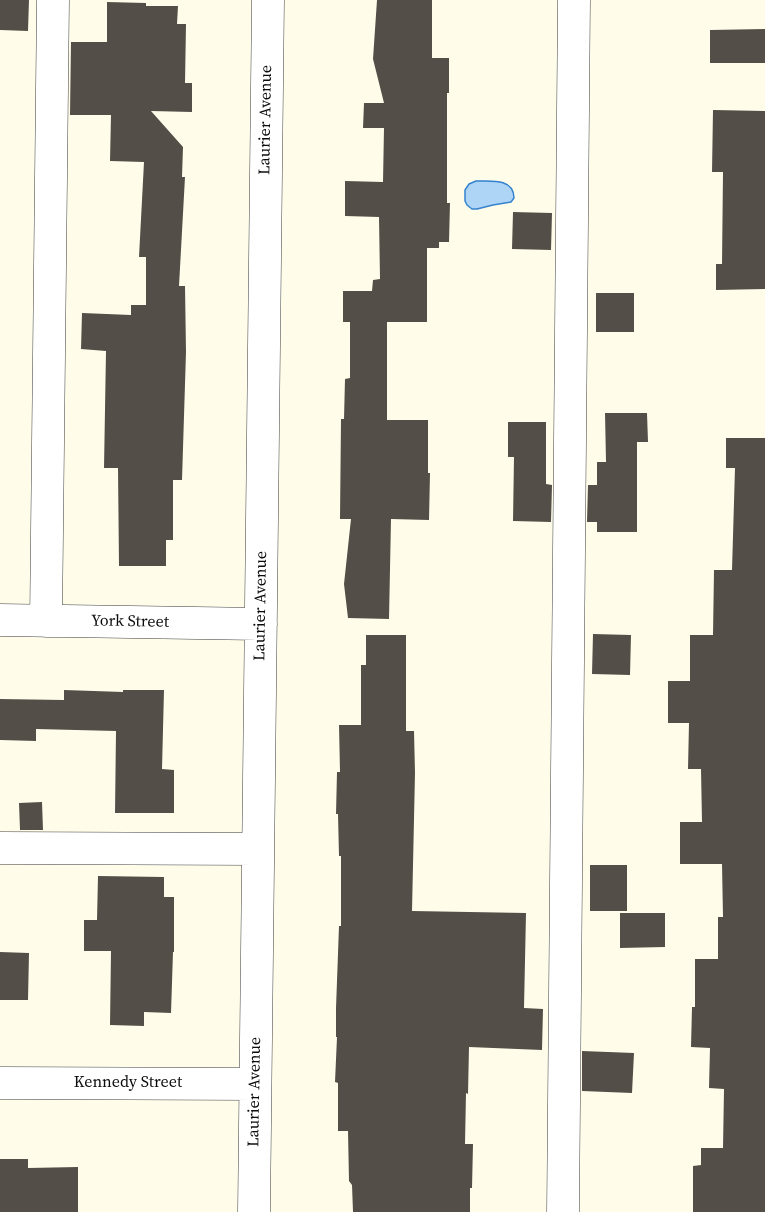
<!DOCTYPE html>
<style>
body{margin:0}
canvas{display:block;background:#fffdea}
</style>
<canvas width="765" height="1212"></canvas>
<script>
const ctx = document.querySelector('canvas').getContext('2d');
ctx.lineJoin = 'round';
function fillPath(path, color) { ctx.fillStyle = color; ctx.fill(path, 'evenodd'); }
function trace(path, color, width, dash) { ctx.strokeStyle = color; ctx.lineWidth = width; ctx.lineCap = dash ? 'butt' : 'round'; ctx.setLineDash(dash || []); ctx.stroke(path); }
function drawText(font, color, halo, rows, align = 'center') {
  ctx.font = font + ' "Source Serif 4",serif'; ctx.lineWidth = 6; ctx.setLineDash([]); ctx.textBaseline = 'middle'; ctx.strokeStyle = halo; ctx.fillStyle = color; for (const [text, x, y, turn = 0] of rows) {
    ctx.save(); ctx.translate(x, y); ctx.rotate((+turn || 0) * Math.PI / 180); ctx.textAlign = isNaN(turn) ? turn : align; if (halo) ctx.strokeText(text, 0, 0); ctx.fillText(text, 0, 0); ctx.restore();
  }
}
const water = new Path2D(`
 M476 181C491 181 514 178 514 198L511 202 493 205 477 209H472L467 205 465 201V190L469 184Z`);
const building = new Path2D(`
 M0 0H29L28 31 0 30Z
 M377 0H432V58H449V93H447V203H450L449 242H439V248H427V322H387V420H428V473H430L429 520 391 519 389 619 348 618 344 584 351 519H340L341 419H344L345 379 350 378V322H343V291H372L373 280 380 279 379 217 345 216V181L383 182 384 128H363L364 103H384L373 59Z
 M107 2 146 3V6H178L177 24H186L185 83H192V112L151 111 183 147 182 177H185L179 286H185L186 352 182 480H173V540H166V566H119L118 468H104L106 351 81 349 82 313 131 315V305H146V257H139L144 162 110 161 111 115H70L71 42H107Z
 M765 29V63H710V30Z
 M713 110 765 111V289L716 290V264H722L723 172H712Z
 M513 212 552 213 551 250 512 249Z
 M596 293H634V332H596Z
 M605 413H647L648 442H637V532H597V522H587L588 485H597V462H606Z
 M508 422H546V484L552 485 551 522 513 521 514 457H508Z
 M726 438H765V1212H693V1166L701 1165V1148H723L724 1089 709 1088 710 1048 691 1047 692 1007H695V959H718V917H723L722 864H680V822H702L701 769H688L689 723H668V681H690V635H713L714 570H732L735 468H726Z
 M593 634 631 635 630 675 592 674Z
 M366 635H406V731H414L415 773 412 911 526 913 524 1008 543 1009 542 1050 469 1047 468 1094 466 1093 465 1144H473L472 1188H470V1212H353L352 1185 349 1181 348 1131H338V1083L335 1082 337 1037H336V1008L339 926H341V856H339L338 814H336L337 772H340L339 725H361V665H366Z
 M64 690 123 692V690H164L162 769 174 770V813H115L116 731 36 729V741L0 740V699L64 700Z
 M42 802 43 830H20L19 803Z
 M590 865H627V911H590Z
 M98 876 164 877V897H174V952H173L171 1013 144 1012V1026L110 1025 111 951H84V920H97Z
 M620 913H665V947L620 948Z
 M0 952 29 953 28 1000H0Z
 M582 1051 634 1053 632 1093 582 1091Z
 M0 1159H28V1168L78 1167V1212H0Z`);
const minor = new Path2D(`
 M0 620 261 624
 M46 621 53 0
 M0 848 258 849
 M0 1083 255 1084
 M254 1212 268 0
 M563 1212 574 0`);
const streetNames = [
 ["Laurier Avenue",266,120,-89],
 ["Laurier Avenue",261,606,-89],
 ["York Street",130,622,1],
 ["Kennedy Street",128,1083],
 ["Laurier Avenue",255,1092,-89]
];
fillPath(water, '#aed5f6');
trace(water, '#3582ce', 1.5);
fillPath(building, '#544e48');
trace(minor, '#3e3e3e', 33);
trace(minor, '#fff', 32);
drawText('16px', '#0b0b0b', '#fff', streetNames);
</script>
